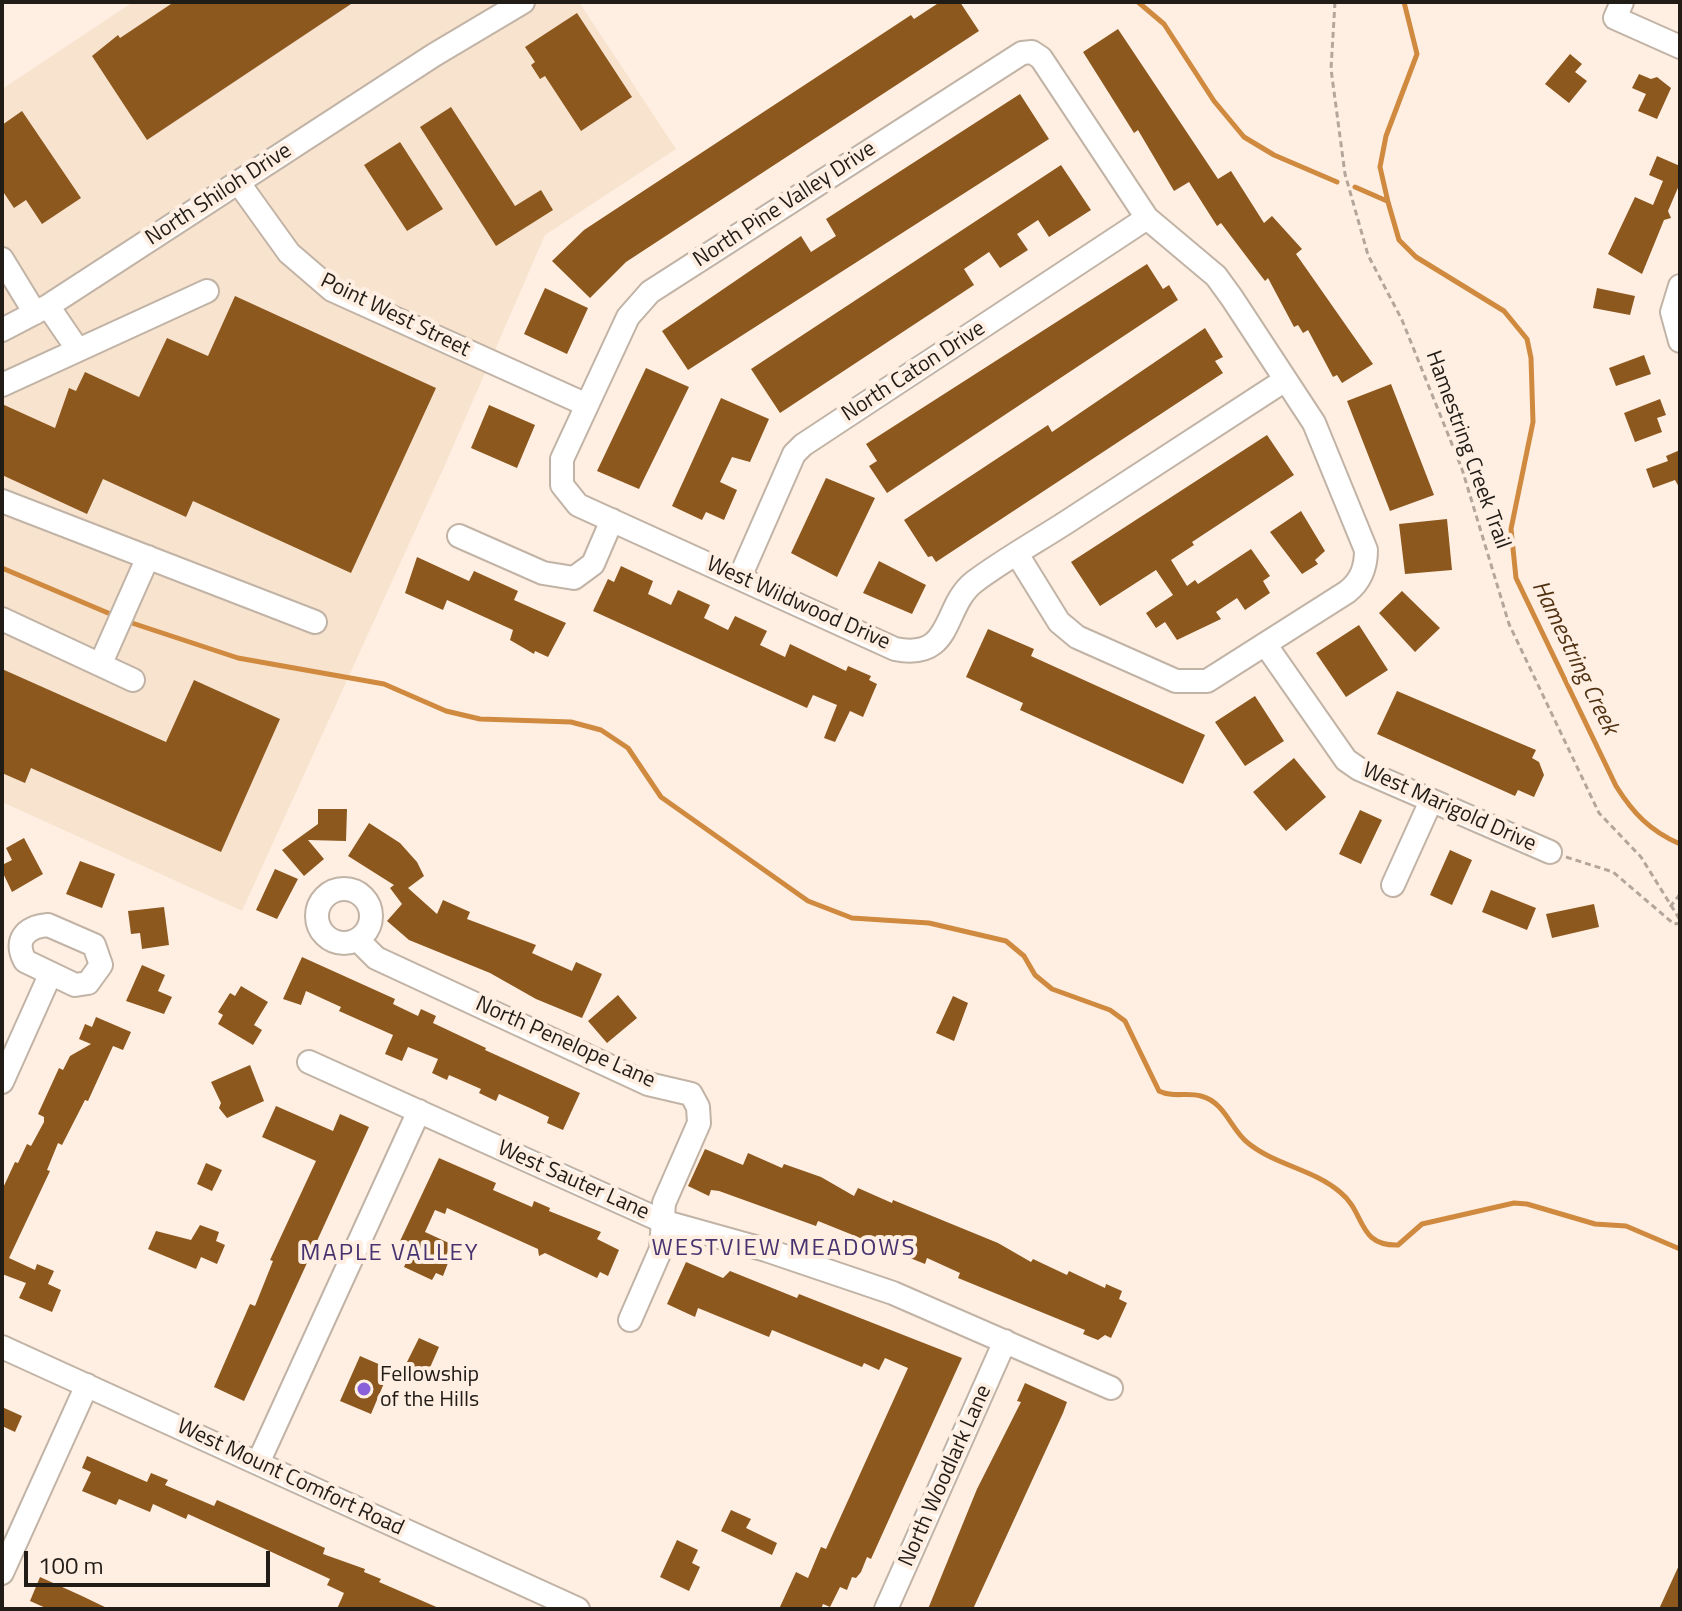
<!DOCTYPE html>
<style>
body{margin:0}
#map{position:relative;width:1682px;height:1611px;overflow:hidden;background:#ffefe2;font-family:"Titillium Web",sans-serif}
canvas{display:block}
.frame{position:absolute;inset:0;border:4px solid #221c17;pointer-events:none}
.scale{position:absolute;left:24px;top:1551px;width:246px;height:36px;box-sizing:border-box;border:4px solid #221c17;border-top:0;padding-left:10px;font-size:24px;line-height:28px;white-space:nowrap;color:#221c17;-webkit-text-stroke:6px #ffefe2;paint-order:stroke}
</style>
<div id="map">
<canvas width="1682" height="1611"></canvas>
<div class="frame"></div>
<div class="scale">100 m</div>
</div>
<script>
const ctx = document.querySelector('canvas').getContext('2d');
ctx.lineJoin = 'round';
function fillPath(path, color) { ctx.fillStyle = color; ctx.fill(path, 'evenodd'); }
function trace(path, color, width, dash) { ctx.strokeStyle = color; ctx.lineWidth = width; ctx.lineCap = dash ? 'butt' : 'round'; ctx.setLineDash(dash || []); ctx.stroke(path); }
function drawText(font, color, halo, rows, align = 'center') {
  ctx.font = font + ' "Titillium Web",sans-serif'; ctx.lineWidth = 8; ctx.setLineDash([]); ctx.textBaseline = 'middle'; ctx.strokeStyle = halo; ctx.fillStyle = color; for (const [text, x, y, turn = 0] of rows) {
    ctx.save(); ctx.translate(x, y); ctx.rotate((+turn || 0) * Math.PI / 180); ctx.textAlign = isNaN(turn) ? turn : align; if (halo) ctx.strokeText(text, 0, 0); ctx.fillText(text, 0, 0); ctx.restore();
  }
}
const built = new Path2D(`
 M133 2H579L676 149 545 235 445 465 242 911 2 802V89Z`);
const stream = new Path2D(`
 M1138 2 1164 24 1214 101 1244 137 1274 155 1337 182
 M1404 2 1417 54 1386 136 1380 167 1388 202 1399 240 1416 257 1504 311 1527 339 1531 358 1533 422 1511 529 1516 578 1616 786C1633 813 1650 831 1680 844
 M1355 187 1387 201
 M2 568 108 613
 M132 623 238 658 384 684 446 711 480 719 571 722 601 730 628 748 661 797 808 901 852 918 929 923 1006 941 1024 956 1035 975 1052 989 1110 1010 1125 1021 1159 1091C1173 1098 1187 1092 1201 1096 1225 1102 1231 1130 1248 1143 1275 1165 1313 1169 1340 1192 1366 1213 1357 1246 1398 1245L1422 1224 1514 1203 1527 1204 1595 1224 1626 1226 1680 1249`);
const building = new Path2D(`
 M174 2H354L147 140 92 56 118 35 120 38Z
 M940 2H960L979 31 626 262 590 298 552 261 584 230 911 15 914 19Z
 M577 13 632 97 581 131 545 76 540 79 531 65 535 62 525 47Z
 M1118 29 1218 179 1231 171 1264 223 1272 216 1302 249 1296 254 1373 364 1342 383 1337 375 1333 377 1308 330 1303 333 1298 325 1294 327 1268 278 1265 281 1221 223 1217 226 1189 182 1174 191 1138 130 1134 133 1083 52Z
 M1570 54 1582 64 1575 72 1587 81 1569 103 1545 84Z
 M1639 74 1651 79 1657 77 1671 88 1657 119 1638 111 1646 94 1632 88Z
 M1020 94 1049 139 688 370 662 331 801 236 811 252 836 236 826 219Z
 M451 107 515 206 541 190 553 210 496 246 420 127Z
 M22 111 81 198 42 224 26 200 14 208 2 190V125Z
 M400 142 443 209 407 231 364 165Z
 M1657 156 1680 166V183L1668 211 1671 218 1664 220 1642 274 1608 254 1635 197 1653 205 1663 181 1649 175Z
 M1061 165 1091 210 1049 237 1038 220 1017 234 1028 250 1000 268 989 252 964 269 974 285 780 413 751 369Z
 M1147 264 1163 289 1169 285 1178 300 887 493 869 466 877 461 866 444Z
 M545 288 588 308 567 354 524 334Z
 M1597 288 1635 296 1630 315 1593 308Z
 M235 296 436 388 351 573 193 501 186 517 103 479 87 514 2 475V404L55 428 69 388 76 391 85 372 139 397 167 338 208 356Z
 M1205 328 1223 357 1215 361 1223 373 936 562 932 556 928 557 904 520 1048 425 1052 432Z
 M1644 355 1651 374 1616 386 1609 368Z
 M646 368 689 387 639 489 597 471Z
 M1391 384 1434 495 1390 511 1347 401Z
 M721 398 769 419 750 462 732 457 720 482 737 490 724 520 706 512 702 520 672 506Z
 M1660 399 1666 415 1657 418 1662 432 1635 442 1624 413Z
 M489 405 535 425 517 468 471 448Z
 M1267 435 1294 475 1192 542 1194 545 1171 560 1187 586 1195 580 1198 584 1251 549 1270 576 1263 581 1270 593 1245 610 1237 598 1216 612 1221 619 1177 640 1165 622 1156 628 1146 613 1173 595 1156 570 1100 606 1071 562Z
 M1680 450V489L1675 480 1653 488 1646 469 1668 461 1666 456Z
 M826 478 875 498 837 577 791 553Z
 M1301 511 1325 551 1315 560 1318 564 1302 574 1270 532Z
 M1447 519 1452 570 1405 574 1399 524Z
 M417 557 469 581 474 571 518 591 514 600 566 623 548 657 535 651 534 654 510 640 513 630 447 600 443 610 405 593Z
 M879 561 926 585 912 614 863 593Z
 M621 566 653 581 648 594 671 605 678 590 710 605 704 618 728 630 735 616 767 631 760 645 785 657 790 644 846 671 848 666 871 676 869 680 877 684 863 717 850 711 835 742 824 738 837 705 813 695 807 708 593 611 608 579 614 582Z
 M1402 591 1440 628 1415 652 1379 613Z
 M1359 625 1388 670 1346 697 1316 653Z
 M988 629 1034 649 1031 656 1205 735 1183 784 1020 710 1023 703 966 677Z
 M2 669 166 742 194 680 280 719 221 852 31 768 25 783 2 773Z
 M1397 691 1536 750 1532 758 1539 762 1544 775 1534 797 1518 790 1515 796 1377 734Z
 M1255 696 1284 741 1245 766 1215 722Z
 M1294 758 1326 797 1286 831 1253 792Z
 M318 809H347L346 841 308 840 324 859 304 876 282 850 318 824Z
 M1360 810 1382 820 1361 864 1339 854Z
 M369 823 400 843 417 862 424 876 408 888 437 914 443 900 470 912 467 919 536 945 532 953 572 971 576 962 602 974 582 1018 536 999 490 973 409 940 387 921 402 904 390 888 394 885 348 856Z
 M24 838 43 874 12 892 2 871V865L12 860 6 848Z
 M1450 850 1472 860 1452 905 1430 895Z
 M80 861 115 874 102 908 66 894Z
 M275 869 298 879 277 919 256 910Z
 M1491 890 1536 908 1527 930 1482 912Z
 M1594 904 1599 927 1552 938 1546 914Z
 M164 907 169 945 142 949 140 933 131 934 128 911Z
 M302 957 395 999 393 1004 418 1016 421 1009 436 1016 433 1023 486 1048 485 1050 580 1093 563 1130 547 1123 549 1117 530 1108 499 1094 496 1101 479 1093 481 1089 449 1075 447 1080 432 1073 438 1059 408 1047 402 1061 385 1054 393 1035 339 1011 341 1007 306 991 301 1005 283 999Z
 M142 965 165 975 158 991 172 997 164 1014 126 1001Z
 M241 986 268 1002 254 1025 262 1030 253 1045 218 1024 223 1015 218 1012 230 993 235 996Z
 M618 995 637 1018 607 1043 588 1021Z
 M953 996 968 1003 954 1041 936 1033Z
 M96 1017 131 1032 123 1050 113 1046 88 1101 85 1100 62 1145 58 1143 47 1170 50 1171 9 1258 35 1270 37 1264 54 1271 48 1284 61 1290 52 1312 19 1298 26 1283 2 1274V1190L15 1162 18 1163 27 1144 31 1146 44 1122V1117L38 1114 59 1068 63 1070 70 1056 91 1044 79 1039 85 1024 92 1027Z
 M250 1065 264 1101 227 1118 219 1108 221 1103 211 1082Z
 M276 1106 333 1131 340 1114 369 1127 244 1401 214 1387 250 1304 255 1306 273 1261 270 1260 316 1161 262 1137Z
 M705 1149 743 1165 748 1153 782 1168 784 1164 821 1177 854 1196 858 1188 892 1203 893 1200 998 1243 1031 1262 1033 1259 1067 1275 1069 1271 1105 1288 1106 1284 1122 1291 1119 1299 1127 1303 1111 1338 1105 1335 1098 1340 1083 1334 1085 1330 958 1278 960 1273 927 1258 925 1264 818 1221 816 1226 719 1191 711 1190 709 1196 688 1186Z
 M439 1158 496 1183 493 1190 532 1207 534 1201 550 1208 549 1211 601 1232 597 1239 619 1250 608 1276 600 1272 597 1278 545 1253 539 1256 538 1249 447 1208 445 1214 435 1210 425 1232 451 1244 444 1261 448 1263 443 1276 436 1273 432 1280 404 1267 413 1247 400 1241Z
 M206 1163 222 1170 212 1191 197 1184Z
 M200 1225 219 1232 216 1241 225 1245 217 1264 201 1257 196 1269 148 1249 156 1231 191 1240Z
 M686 1262 723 1278 730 1271 797 1298 799 1294 962 1358 871 1559 867 1557 861 1572 856 1578 852 1577 847 1590 840 1587 830 1607 823 1604 821 1609H779L796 1572 808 1578 821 1547 826 1549 908 1368 885 1358 879 1370 864 1363 862 1367 772 1330 769 1337 698 1308 695 1317 667 1304Z
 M419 1338 439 1347 425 1379 403 1370Z
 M360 1356 390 1369 371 1414 340 1401Z
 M1025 1383 1067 1402 1063 1413 973 1609H928L977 1489 1021 1402 1017 1401Z
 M2 1407 22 1416 15 1432 2 1426Z
 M87 1456 147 1482 151 1473 168 1480 165 1485 214 1506 217 1500 325 1548 323 1554 365 1569 364 1572 381 1579 379 1582 441 1609H337L344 1593 327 1585 330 1579 265 1549 188 1514 186 1519 153 1504 150 1512 119 1499 116 1505 82 1491 91 1472 82 1468Z
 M731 1510 751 1519 746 1528 777 1543 772 1555 721 1531Z
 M677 1540 698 1550 692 1563 700 1567 689 1591 660 1577Z
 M1680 1563V1609H1659Z
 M40 1577 82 1596 109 1609H48L30 1601Z`);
const path = new Path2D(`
 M1335 2 1331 69 1345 174 1368 255 1402 320 1462 469 1509 624 1599 813 1641 857 1680 920
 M1566 857 1613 872 1674 924 1680 923
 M1670 907 1680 894`);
const minor = new Path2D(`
 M1622 2 1615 18 1680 47
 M238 182 289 253 332 290 587 405
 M2 259 35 313
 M1680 286 1672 312 1680 341
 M48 306 78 350
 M2 330 48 306 434 55 523 2
 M2 385 207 291
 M2 501 315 622
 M459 536 543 573 574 578 593 564 612 520
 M1017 554 1059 622 1077 637 1176 681H1207L1347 592C1361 581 1366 568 1366 550L1314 423 1232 298 1216 276 1147 218 1041 58 1032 52 1022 53 650 292 628 317 562 459V485L578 505 895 649C954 661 942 607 974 582 1006 558 1043 538 1076 516 1146 470 1216 425 1285 380
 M740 577 794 454 803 445 1147 218
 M2 619 133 680
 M1265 644 1346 760 1359 769 1550 852
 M101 663 148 557
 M1393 885 1431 801
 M317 916a27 27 0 1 1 54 0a27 27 0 1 1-54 0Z
 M48 925 94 945 101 965 88 983 75 985 25 961C14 940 25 927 48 925Z
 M358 940 376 958 648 1084 691 1094 698 1107 699 1123 664 1203 661 1249 630 1320
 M309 1062 662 1221 766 1250 893 1293 1111 1388
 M2 1082 50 975
 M2 1347 578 1609
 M258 1463 419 1111
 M2 1573 87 1385
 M886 1609 1005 1341`);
const markers = [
 [364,1389,8,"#8a60da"]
];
const streetNames = [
 ["North Shiloh Drive",219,195,-33],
 ["North Pine Valley Drive",785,205,-33],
 ["Point West Street",395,316,26],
 ["North Caton Drive",914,372,-33],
 ["Hamestring Creek Trail",1467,450,70],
 ["West Wildwood Drive",798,604,24],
 ["West Marigold Drive",1449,808,24],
 ["North Penelope Lane",565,1043,24],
 ["West Sauter Lane",573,1181,24],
 ["North Woodlark Lane",946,1476,-66],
 ["West Mount Comfort Road",290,1478,25]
];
const poiNames = [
 ["Fellowship",380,1376],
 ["of the Hills",380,1401]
];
const waterNames = [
 ["Hamestring Creek",1574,658,64]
];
const neighbourhoodNames = [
 ["WESTVIEW MEADOWS",784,1249],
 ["MAPLE VALLEY",390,1254]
];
fillPath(built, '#f8e3cf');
trace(stream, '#d08a40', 5);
fillPath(building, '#8c581e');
trace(minor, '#c1b3a5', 26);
trace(path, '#b3a79d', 3, [6, 4]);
trace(minor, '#fff', 22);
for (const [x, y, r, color] of markers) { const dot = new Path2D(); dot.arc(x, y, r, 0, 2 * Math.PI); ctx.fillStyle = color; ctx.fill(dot); trace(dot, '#ffefe2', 3); }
drawText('22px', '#221c17', '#ffefe2', streetNames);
drawText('22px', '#221c17', '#ffefe2', poiNames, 'left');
drawText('italic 24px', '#513314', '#ffefe2', waterNames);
ctx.letterSpacing = '2px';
drawText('24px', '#47336f', '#ffefe2', neighbourhoodNames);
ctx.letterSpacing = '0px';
</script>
